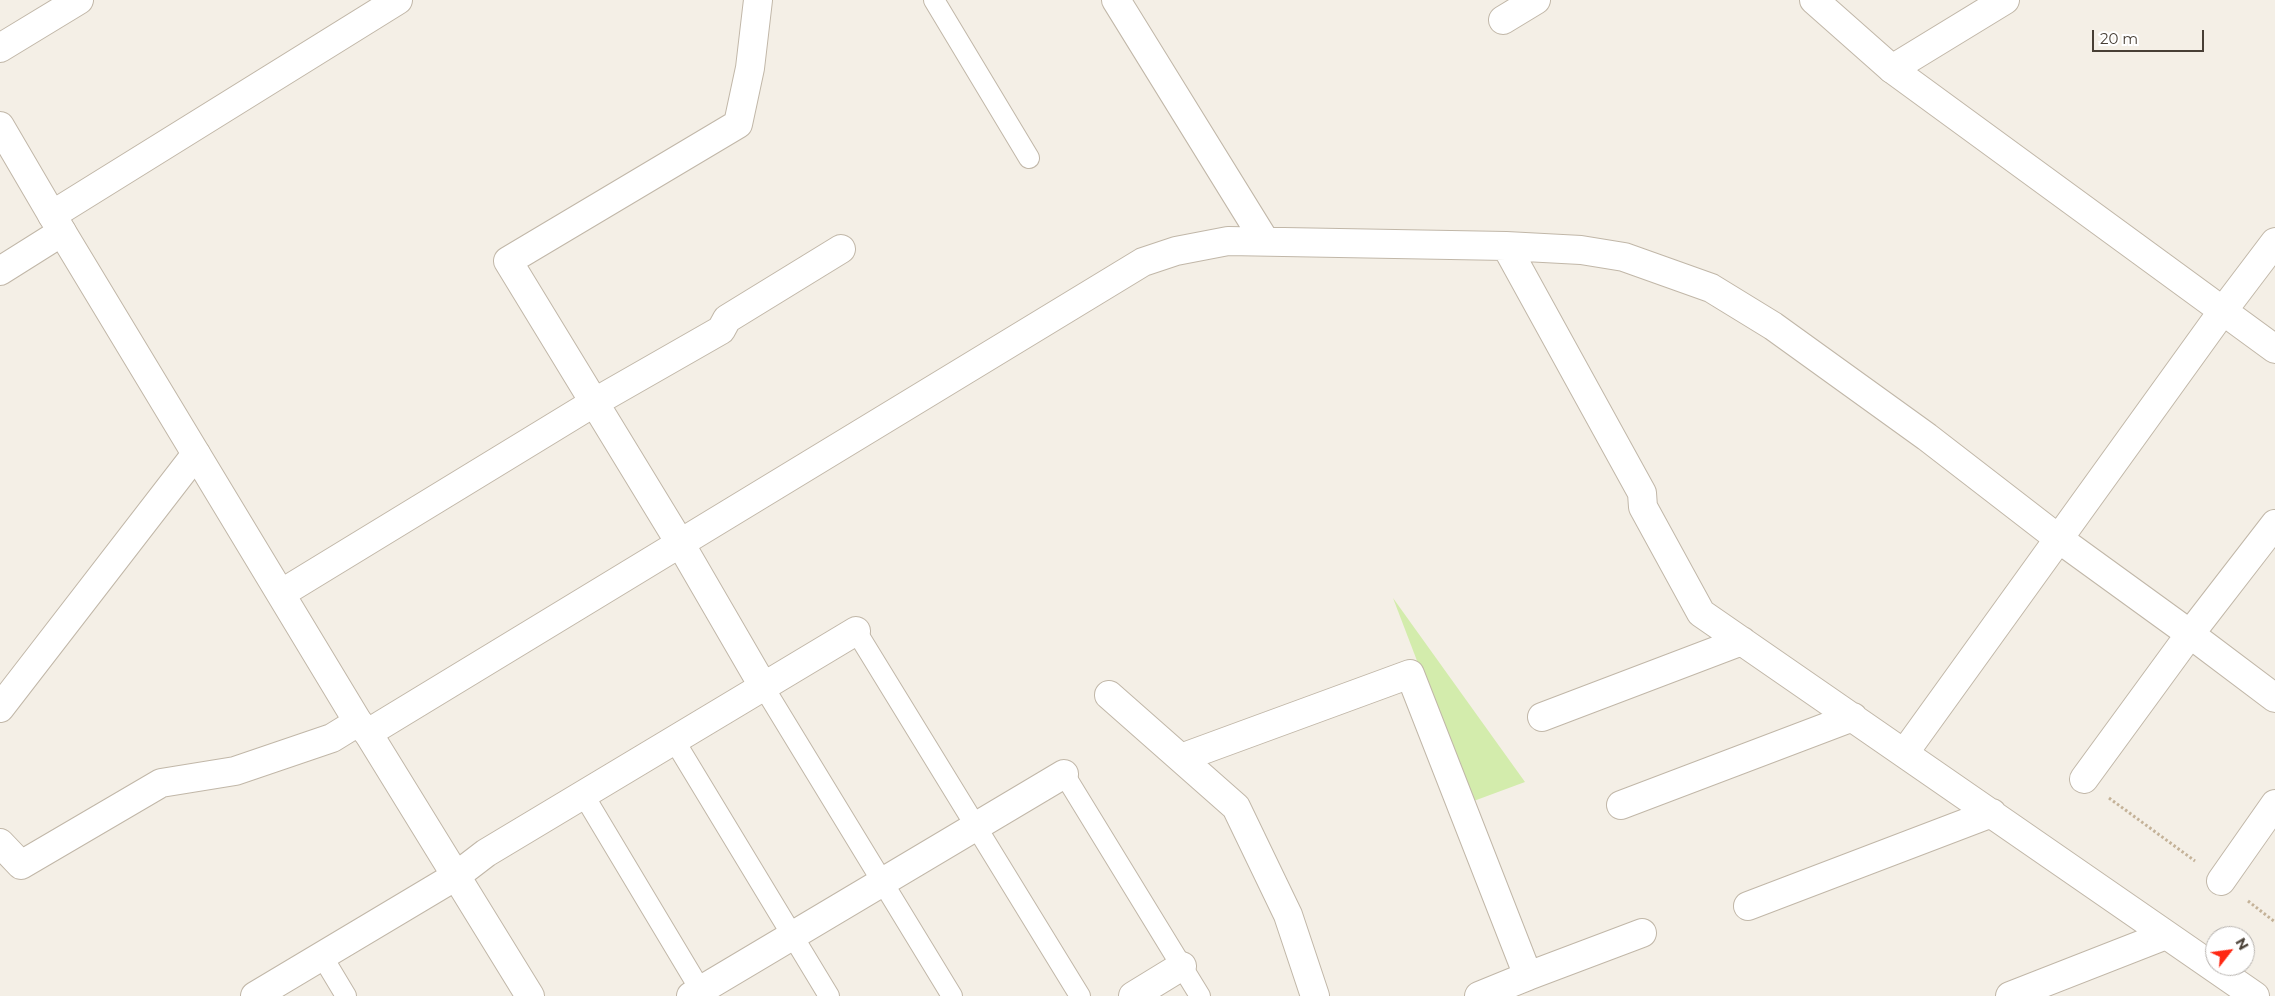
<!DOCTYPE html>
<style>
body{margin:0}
#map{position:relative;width:2275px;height:996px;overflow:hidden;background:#f4efe6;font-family:Montserrat,sans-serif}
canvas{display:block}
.north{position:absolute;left:2205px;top:926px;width:50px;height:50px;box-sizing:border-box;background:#fff;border:1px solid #b6b2ae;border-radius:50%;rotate:60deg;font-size:14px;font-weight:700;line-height:20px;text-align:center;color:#483f35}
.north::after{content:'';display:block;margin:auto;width:18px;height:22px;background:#ff2813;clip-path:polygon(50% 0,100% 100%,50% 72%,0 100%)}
.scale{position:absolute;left:2092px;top:30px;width:112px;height:22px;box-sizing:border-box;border:2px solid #483f35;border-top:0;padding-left:6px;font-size:15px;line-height:18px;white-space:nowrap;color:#483f35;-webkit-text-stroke:4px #fff;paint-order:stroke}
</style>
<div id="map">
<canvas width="2275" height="996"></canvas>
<div class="north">N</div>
<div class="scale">20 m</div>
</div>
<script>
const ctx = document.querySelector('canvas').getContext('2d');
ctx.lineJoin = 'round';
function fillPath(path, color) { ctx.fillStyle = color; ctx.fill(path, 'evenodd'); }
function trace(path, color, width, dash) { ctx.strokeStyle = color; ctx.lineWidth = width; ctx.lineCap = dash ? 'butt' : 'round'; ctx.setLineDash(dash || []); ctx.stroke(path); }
const green = new Path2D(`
 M1393 598 1525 782 1471 802Z`);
const path = new Path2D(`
 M2109 798 2195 861
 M2248 901 2275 922`);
const service = new Path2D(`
 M934 0 1029 158
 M856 631 1080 996
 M763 686 952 996
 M674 740 829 996
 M1064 774 1200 996
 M583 794 704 996
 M322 956 346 996`);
const minor = new Path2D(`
 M758 0 750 68 738 124 508 261 680 543 763 686
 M1116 0 1265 241
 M1814 0 1892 69 2275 349
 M1503 20 1536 0
 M0 48 79 0
 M52 215 398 0
 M1506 246 1642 493 1643 507 1701 613 2255 996
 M0 271 62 232
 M282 593 595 402 721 330 727 319 841 249
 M1109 695 1236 807 1288 915 1315 996
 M0 708 196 454
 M1542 717 1742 641
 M368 733 1143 262 1176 251 1228 241 1506 246 1581 250 1624 257 1711 288 1773 326 1927 437 2059 539 2190 634 2275 698
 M1905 752 2222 312 2275 242
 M1181 758 1410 674 1528 976 1479 996
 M2084 779 2190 634 2275 524
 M1621 805 1853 717
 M0 843 21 865 161 783 235 771 332 738 358 722
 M2221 881 2275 804
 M1748 906 1992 813
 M1528 976 1642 933
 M255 996 456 876 486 853 856 631
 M691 996 1064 774
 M1133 996 1182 966
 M2010 996 2166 935`);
const tertiary = new Path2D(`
 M1892 69 2005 0
 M0 126 62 232 358 722 368 733 530 996`);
fillPath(green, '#d3ecac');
trace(service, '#c1b7a8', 22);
trace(minor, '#c1b7a8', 30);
trace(tertiary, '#c1b7a8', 30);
trace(path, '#c4b298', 3, [2.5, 2.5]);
trace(service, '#fff', 20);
trace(minor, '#fff', 28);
trace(tertiary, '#fff', 28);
</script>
